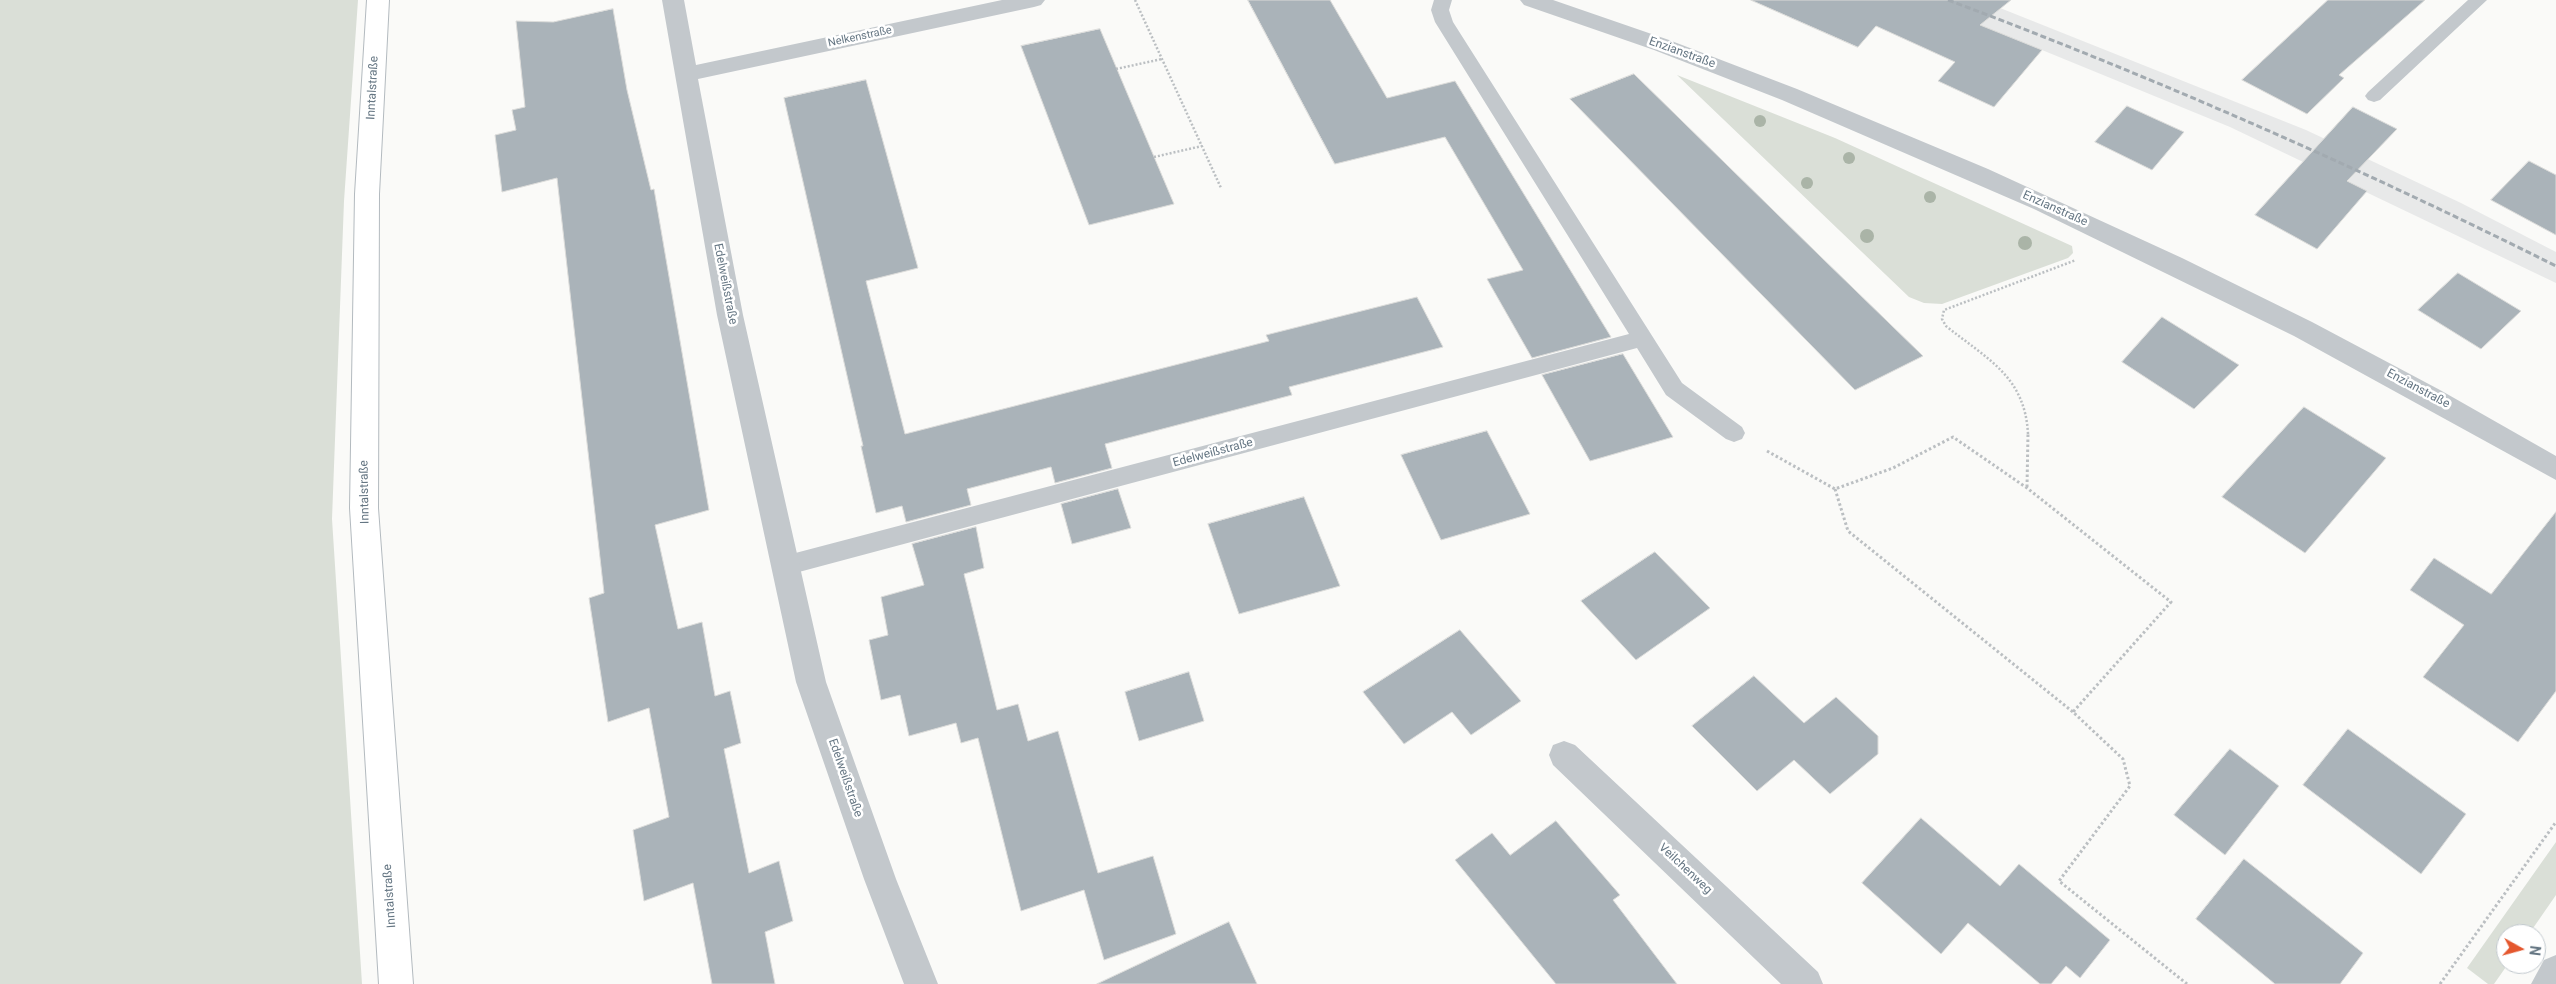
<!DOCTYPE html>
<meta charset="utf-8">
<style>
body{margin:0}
#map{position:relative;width:2556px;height:984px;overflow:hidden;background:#fafaf8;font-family:Roboto,sans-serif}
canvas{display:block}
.north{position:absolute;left:2496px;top:924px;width:50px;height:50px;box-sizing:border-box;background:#fff;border:1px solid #c1c8cd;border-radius:50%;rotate:97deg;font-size:14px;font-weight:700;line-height:20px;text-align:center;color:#657683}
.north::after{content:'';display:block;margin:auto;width:18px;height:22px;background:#e4572e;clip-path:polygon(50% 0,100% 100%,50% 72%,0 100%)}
</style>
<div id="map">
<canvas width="2556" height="984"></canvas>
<div class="north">N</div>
</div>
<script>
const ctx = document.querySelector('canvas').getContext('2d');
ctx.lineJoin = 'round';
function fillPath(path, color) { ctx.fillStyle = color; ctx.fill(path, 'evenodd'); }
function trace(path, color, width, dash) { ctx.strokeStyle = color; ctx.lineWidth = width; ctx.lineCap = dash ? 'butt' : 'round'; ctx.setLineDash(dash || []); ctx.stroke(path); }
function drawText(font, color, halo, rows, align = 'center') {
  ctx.font = font + ' Roboto,sans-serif'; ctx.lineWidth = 5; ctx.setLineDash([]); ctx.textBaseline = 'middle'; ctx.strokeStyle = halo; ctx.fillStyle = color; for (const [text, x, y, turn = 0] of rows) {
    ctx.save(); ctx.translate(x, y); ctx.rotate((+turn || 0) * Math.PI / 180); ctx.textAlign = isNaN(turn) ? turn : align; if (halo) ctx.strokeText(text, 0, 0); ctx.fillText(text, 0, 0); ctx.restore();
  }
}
const built = new Path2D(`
 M1911 0H1980L2306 130 2461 203 2556 252V283L2230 127 2042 50Z`);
const green = new Path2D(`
 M0 0H358L344 201 332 519 362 984H0Z
 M1677 75 1835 138 2072 246 2073 253 2068 258 1942 304 1924 303 1909 297Z
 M2556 842V895L2529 934H2506V964H2508L2494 984H2488L2467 968Z`);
const building = new Path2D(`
 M1248 0H1330L1387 98 1455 81 1611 337 1532 358 1487 279 1523 270 1445 137 1335 164Z
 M1751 0H2011L1980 25 2042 50 1994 107 1938 81 1955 62 1876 26 1858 47Z
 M2328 0H2425L2339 75 2344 78 2307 114 2242 80Z
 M613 9 627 90 651 190 654 189 709 510 655 525 678 629 702 622 715 696 730 691 741 743 724 749 749 873 779 861 793 921 765 932 775 984H712L693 883 644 901 633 830 669 817 649 708 608 722 589 598 604 593 557 178 502 192 495 135 516 130 512 110 525 107 516 21 553 22Z
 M1100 29 1174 204 1089 225 1021 46Z
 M1634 74 1819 255 1923 356 1855 390 1570 99Z
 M866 80 918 268 866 281 905 434 1269 341 1266 335 1417 297 1443 347 1289 387 1292 395 1105 444 1112 468 1055 483 1051 467 967 489 971 505 906 522 902 506 876 513 861 446H863L784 98Z
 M2127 106 2184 132 2152 170 2095 142Z
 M2353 107 2397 129 2347 181 2367 191 2317 249 2255 215Z
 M2529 161 2556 175V235L2491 200Z
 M2458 273 2521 311 2481 349 2418 310Z
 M2162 317 2239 365 2194 409 2122 362Z
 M1623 354 1673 437 1590 461 1542 375Z
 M2304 407 2386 458 2305 553 2222 497Z
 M1487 431 1530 514 1441 540 1401 455Z
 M1118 489 1131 528 1072 544 1061 504Z
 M1304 497 1340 586 1239 614 1208 524Z
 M2556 512V691L2518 742 2423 677 2464 625 2410 590 2434 558 2491 594Z
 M976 527 984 568 964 574 997 710 1018 704 1028 741 1058 731 1098 873 1153 856 1176 934 1104 960 1084 890 1021 911 978 738 961 743 956 723 909 736 900 695 881 700 869 640 888 635 881 597 924 585 912 544Z
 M1655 552 1710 608 1636 660 1581 601Z
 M1460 630 1521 701 1471 735 1452 712 1404 744 1363 692Z
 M1189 672 1204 721 1139 741 1125 692Z
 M1754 676 1804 723 1836 697 1878 736V754L1830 794 1794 760 1757 791 1692 726Z
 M2348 729 2466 814 2421 874 2303 785Z
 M2230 749 2279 786 2225 855 2174 815Z
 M1921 818 2000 886 2019 864 2110 940 2080 978 2066 966 2051 984H2040L1968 923 1941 954 1862 883Z
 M1556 821 1620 895 1613 900 1677 984H1556L1455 860 1492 833 1510 855Z
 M2244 859 2363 953 2340 984H2275L2196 919Z
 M1229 922 1257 984H1097Z`);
const pathFar1 = new Path2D(`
 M1135 0 1221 188
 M1116 69 1162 59
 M1154 157 1202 146
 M2028 434C2025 376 1987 359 1946 326L1942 319 1944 310 2076 260`);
const path = new Path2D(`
 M1767 451 1835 489 1893 468 1953 437 2027 488 2171 602 2073 712 2123 759 2130 786 2059 881 2187 984
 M2027 487 2028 433
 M1835 489 1848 531 2073 712
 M2440 984 2556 822`);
const lane = new Path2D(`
 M1434 0H1452L1449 10 1453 22 1682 383 1742 427 1745 433 1742 439 1734 442 1726 439 1666 395 1637 348 784 576 776 573 772 566 776 559 784 556 1629 334 1435 22 1431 10Z
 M2468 0H2487L2380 100 2374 102 2368 100 2365 96 2368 92Z`);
const street = new Path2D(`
 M662 0H684L696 65 1002 0H1045L1041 5 1034 7 698 79 743 315 826 682 896 879 938 984H904L864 879 796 682 717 315Z
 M1520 0H1553L1669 40 1797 89 1988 169 2182 258 2312 322 2440 390 2556 456V480L2294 336 2034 209 1782 100 1654 50 1524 5Z
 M1564 741 1575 745 1818 972 1823 984H1781L1553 765 1549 755 1553 745Z
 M2556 955V984H2531L2544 960Z`);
const secondary = new Path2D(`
 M367 0H389L379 194 378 508 413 984H379L350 508 355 194Z`);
const rail = new Path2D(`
 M1948 0C2156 78 2358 167 2556 266`);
const trees = [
 [1760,121,6],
 [1849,158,6],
 [1807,183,6],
 [1930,197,6],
 [1867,236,7],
 [2025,243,7]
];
const farStreetnames = [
 ["Nelkenstraße",860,37,-12]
];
const streetNames = [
 ["Enzianstraße",1682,53,20],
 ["Inntalstraße",373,88,-87],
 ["Enzianstraße",2055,209,24],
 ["Edelweißstraße",725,284,79],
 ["Enzianstraße",2418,389,28],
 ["Edelweißstraße",1213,453,-15],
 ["Inntalstraße",365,492,-91],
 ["Edelweißstraße",845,778,71],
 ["Veilchenweg",1685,869,43],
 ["Inntalstraße",390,896,-94]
];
fillPath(built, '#e8e9e9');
fillPath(green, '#dadfd7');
fillPath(building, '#aab3b9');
trace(building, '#dcdcda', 1);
trace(secondary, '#b3babf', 2);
trace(pathFar1, '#bbbfc2', 2.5, [2, 2]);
trace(path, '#bbbfc2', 3, [2.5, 2.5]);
fillPath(lane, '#c3c8cc');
fillPath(street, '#c3c8cc');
fillPath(secondary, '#fff');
trace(rail, '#a2aab0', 3, [6, 3]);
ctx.fillStyle = '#aab4a7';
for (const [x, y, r] of trees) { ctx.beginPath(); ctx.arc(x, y, r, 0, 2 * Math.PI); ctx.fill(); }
drawText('11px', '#657683', '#fff', farStreetnames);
drawText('12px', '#657683', '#fff', streetNames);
</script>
